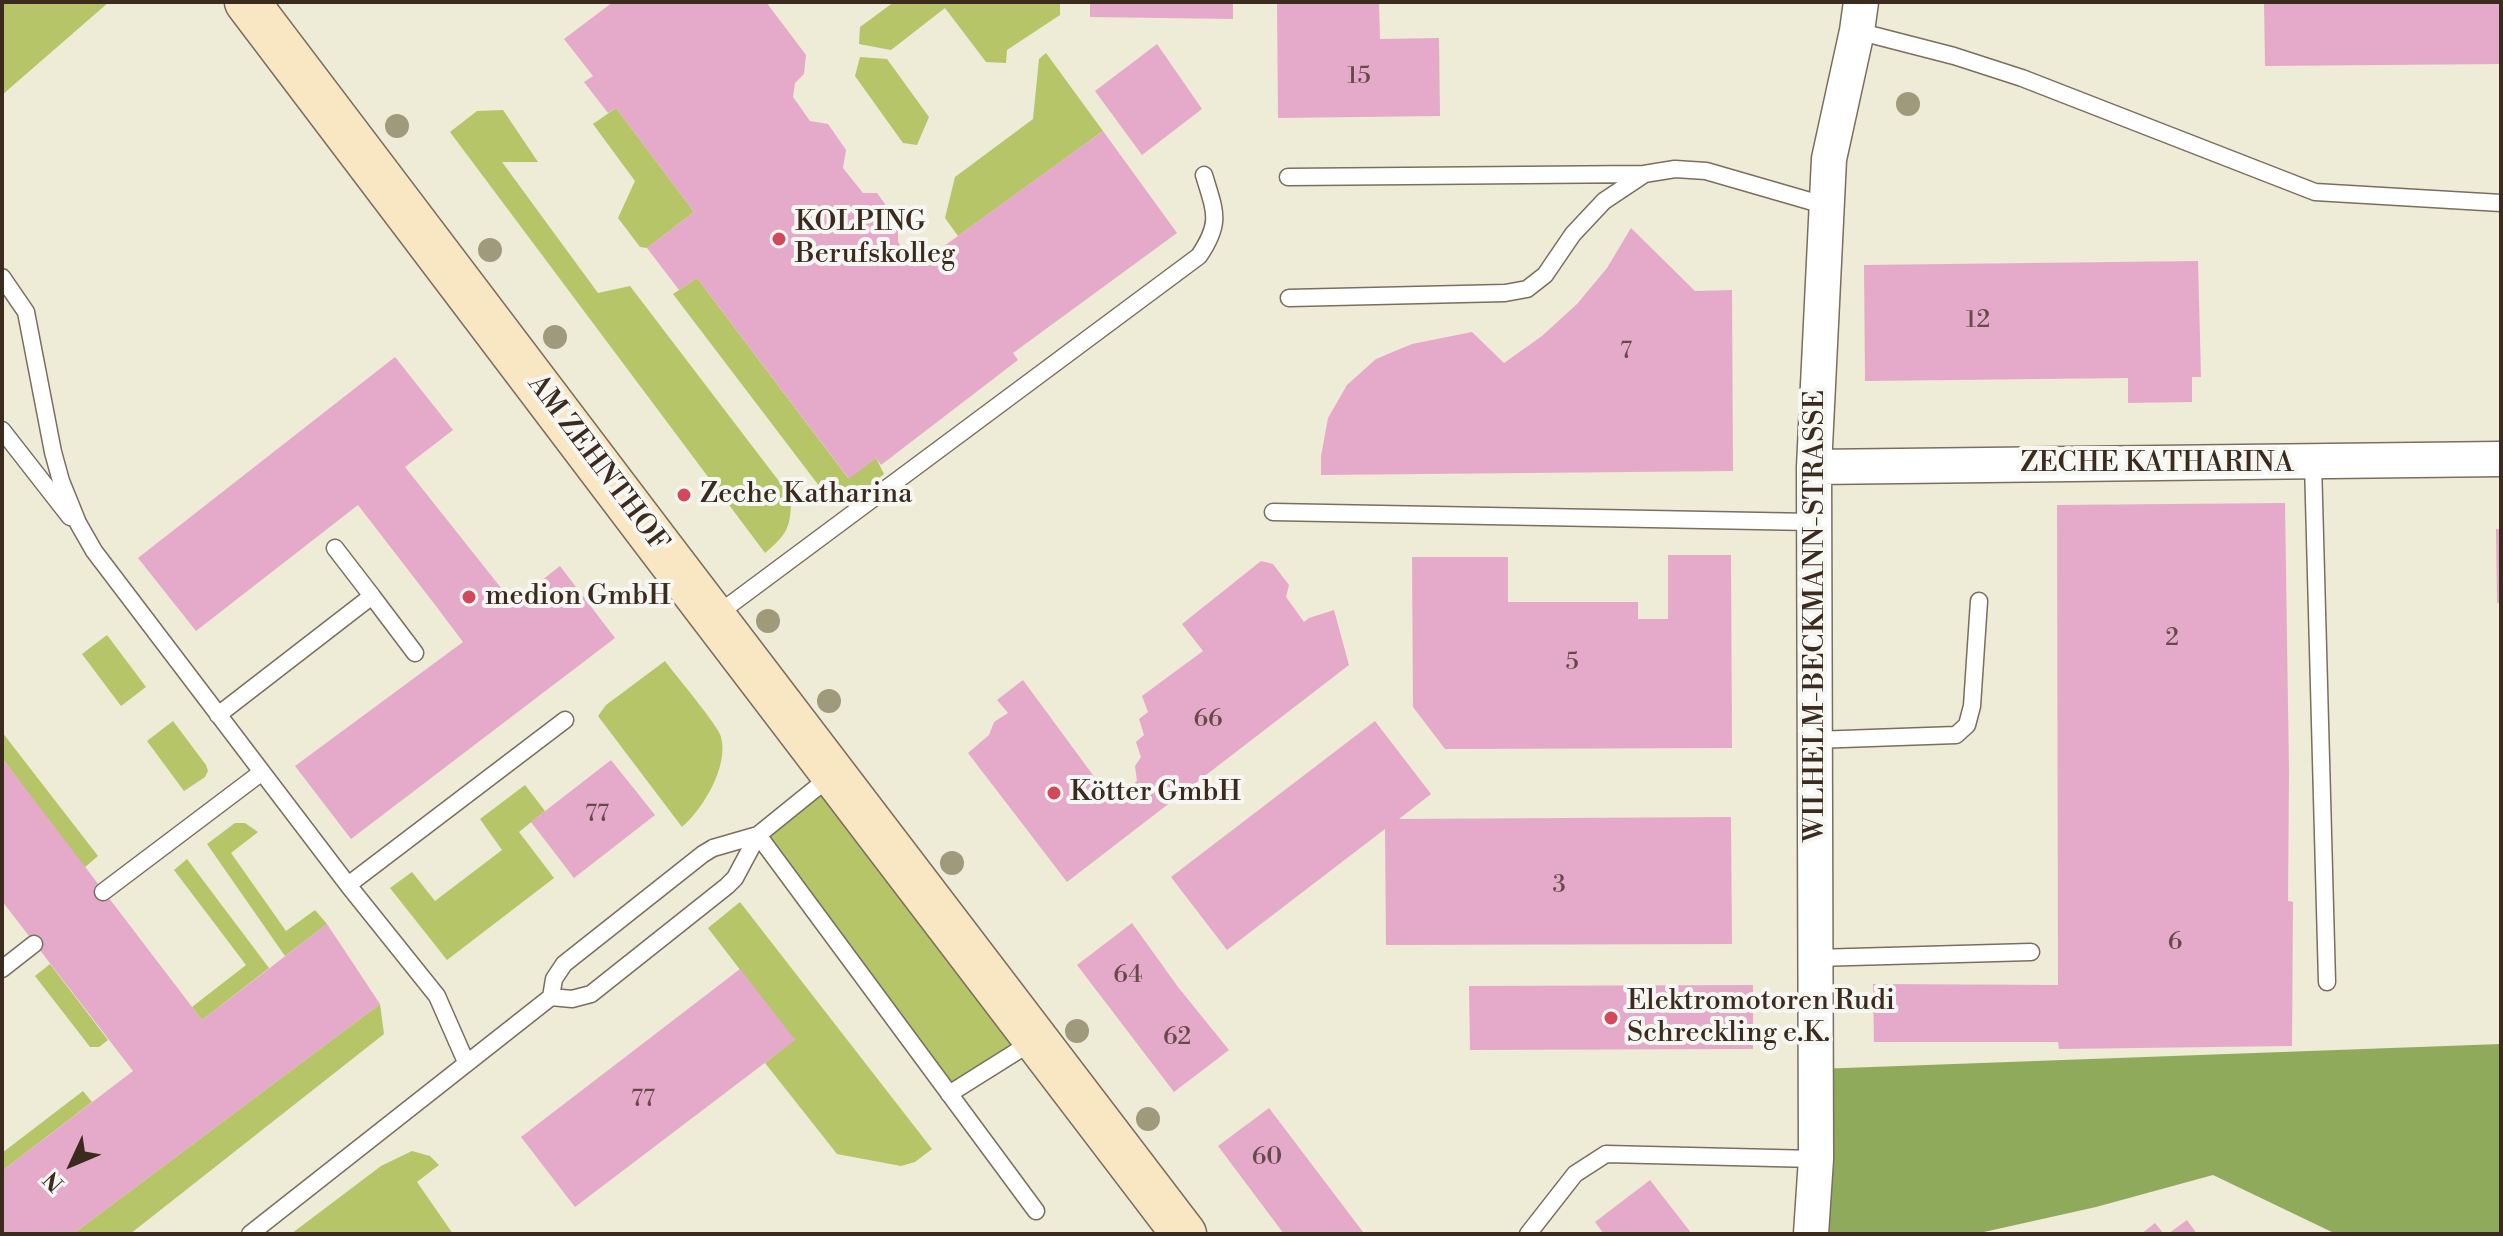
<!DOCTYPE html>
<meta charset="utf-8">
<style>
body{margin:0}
#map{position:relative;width:2503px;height:1236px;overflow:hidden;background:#eeebd6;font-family:"Libre Bodoni",serif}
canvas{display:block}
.frame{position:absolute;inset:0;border:4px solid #3b2a1e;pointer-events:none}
.north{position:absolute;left:32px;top:1124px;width:80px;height:80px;-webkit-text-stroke:6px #f6f6f2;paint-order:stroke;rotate:226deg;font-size:22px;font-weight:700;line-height:32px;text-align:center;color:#3b2a1e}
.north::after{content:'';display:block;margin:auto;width:28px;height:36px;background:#3b2a1e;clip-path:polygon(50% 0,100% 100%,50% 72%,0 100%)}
</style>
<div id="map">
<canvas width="2503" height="1236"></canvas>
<div class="frame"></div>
<div class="north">N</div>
</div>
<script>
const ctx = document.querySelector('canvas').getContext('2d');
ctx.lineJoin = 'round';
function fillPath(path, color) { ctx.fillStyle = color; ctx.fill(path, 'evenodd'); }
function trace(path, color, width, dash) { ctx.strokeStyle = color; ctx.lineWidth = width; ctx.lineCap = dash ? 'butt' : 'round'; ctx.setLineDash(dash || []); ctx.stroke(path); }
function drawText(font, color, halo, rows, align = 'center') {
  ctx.font = font + ' "Libre Bodoni",serif'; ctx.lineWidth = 8; ctx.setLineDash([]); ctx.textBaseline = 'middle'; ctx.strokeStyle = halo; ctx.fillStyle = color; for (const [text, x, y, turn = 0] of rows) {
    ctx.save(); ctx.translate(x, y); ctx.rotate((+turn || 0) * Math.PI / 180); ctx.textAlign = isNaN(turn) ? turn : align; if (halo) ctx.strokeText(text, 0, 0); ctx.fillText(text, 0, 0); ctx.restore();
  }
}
const green = new Path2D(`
 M2 2H109L2 95Z
 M894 2H1060V15L1007 50 1006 63 986 62 945 8 891 50 859 44 860 27Z
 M1046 53 1103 131 958 236 945 218 955 177 1033 119 1039 59Z
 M860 57 887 59 929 117 917 145 903 143 855 76Z
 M616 108 694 212 647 248 640 247 618 218 635 181 593 124Z
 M503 110 538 162H502L598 293 630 286 791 497C791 526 788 534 765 553L450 132 477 111Z
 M697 278 848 478 876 458 884 474C863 491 855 500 826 495L673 294Z
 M107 635 146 687 121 706 82 654Z
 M665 661C675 675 718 725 721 737 729 766 703 809 682 827L598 716 606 705Z
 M173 721 206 765 208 771 205 777 184 791 147 741Z
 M2 732 98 856 84 868 2 758Z
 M831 782 1021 1037 954 1085 764 834Z
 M525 785 545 811 519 832 554 878 447 960 390 888 412 872 435 901 502 850 480 819Z
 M235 823H245L258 832 231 853 286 931 315 910 327 924 285 956 207 844Z
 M187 859 269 968 202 1020 192 1007 246 965 174 870Z
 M740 902 932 1149 915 1162 901 1166 837 1154 765 1063 794 1040 708 928Z
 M50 964 108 1040 99 1047H90L35 976Z
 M380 1004 384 1034 130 1234H73Z
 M83 1091 92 1102 2 1171V1153Z
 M412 1151 430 1156 439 1165 417 1182 453 1234H291L381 1166Z`);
const forest = new Path2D(`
 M2501 1044V1234H2336L2213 1175 2096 1207 1975 1234H1815L1817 1069Z`);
const building = new Path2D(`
 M613 2H766L806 55 804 74 795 83 793 97 810 121 828 124 846 150 843 168 863 193H877L898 222V242L915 267 1103 131 1177 233 1013 353 1018 360 881 465 876 458 849 479 697 278 679 290 647 248 694 212 616 108 608 113 584 82 593 76 564 39Z
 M1090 2H1233V19L1090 17Z
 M1277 2H1379L1380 39 1439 38 1440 116 1278 118Z
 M2264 2H2501V64L2265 66Z
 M1157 44 1202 109 1142 155 1095 91Z
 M1631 228 1695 291 1732 290 1733 471 1321 475V456L1328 418 1347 385 1376 359 1412 344 1472 332 1504 363 1542 336 1577 304 1607 268Z
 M2198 261 2201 377H2192V402L2128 403V378L1865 381 1864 265Z
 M395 357 453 430 405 467 513 603 560 566 615 638 351 839 295 766 463 642 439 610 358 505 196 631 138 558Z
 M2285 503 2289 772 2288 901 2293 902 2292 1046 2059 1049 2058 1042H1874L1873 984 2058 985 2057 505Z
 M2496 529H2501V603H2497Z
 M1668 555H1731L1732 748 1445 749 1413 707 1412 557H1508V602H1638V619H1668Z
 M1261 561 1273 564 1289 585 1286 597 1304 622 1309 618 1334 610 1349 665 1067 882 968 753 989 735 994 722 1008 713 997 700 1023 680 1112 801 1137 781 1135 766 1141 757 1136 742 1144 735 1139 719 1148 712 1142 696 1203 651 1182 624Z
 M1375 721 1431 794 1399 819 1731 817 1732 944 1386 945 1385 829 1227 950 1171 877Z
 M2 758 202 1020 327 924 380 1004 73 1234H2V1171L133 1071 2 901Z
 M611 760 655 815 574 878 531 822Z
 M1132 923 1178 987 1229 1050 1174 1092 1077 965Z
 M740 969 795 1040 575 1207 521 1137Z
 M1753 985V1049L1470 1050 1469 986Z
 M1269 1108 1363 1232 1361 1234H1284L1218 1146Z
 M1650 1180 1692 1234H1604L1595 1222Z
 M2187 1220 2197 1234H2168Z
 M2155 1223 2164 1234H2141Z`);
const lane = new Path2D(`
 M1857 31 1954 56 2022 78 2315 192 2501 203
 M1288 177 1644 174 1675 169 1706 171 1827 206
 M2 277 26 312 53 452 61 481 78 523 94 551 262 772
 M1289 298 1505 293 1527 289 1545 275 1573 234 1604 201 1643 175
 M2 430 70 517
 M2313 463 2327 982
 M1273 512 1812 522
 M335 548 372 596
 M715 616 1199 256C1222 222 1215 212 1204 175
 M218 715 372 596 415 653
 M1814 740 1956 735 1967 725 1972 706 1979 601
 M758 835 1036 1211
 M348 885 565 720
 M103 892 262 772 348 885 437 996 466 1062
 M1815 958 2031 952
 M2 969 34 944
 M551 997 554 979 564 964 703 854 713 848 758 835 831 776
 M949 1094 1035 1040
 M250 1234 551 997 572 999 591 994 727 886 735 878 758 835
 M1528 1234 1575 1174 1606 1154 1816 1159`);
const street = new Path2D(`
 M1814 467 2501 459
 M1811 1234 1816 1159 1814 467 1829 159 1857 31 1861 2`);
const secondary = new Path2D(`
 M247 2 657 543 1184 1234`);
const trees = [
 [1908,104],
 [397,126],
 [490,250],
 [555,337],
 [768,621],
 [829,701],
 [952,863],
 [1077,1031],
 [1148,1119]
];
const markers = [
 [779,239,8,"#d1495b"],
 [684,495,8,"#d1495b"],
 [469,597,8,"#d1495b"],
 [1054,793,8,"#d1495b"],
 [1611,1018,8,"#d1495b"]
];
const numberNames = [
 ["15",1359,77],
 ["12",1978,321],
 ["7",1626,352],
 ["2",2172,639],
 ["5",1572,663],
 ["66",1208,720],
 ["77",597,815],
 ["3",1559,886],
 ["6",2175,943],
 ["64",1128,976],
 ["62",1177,1038],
 ["77",643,1100],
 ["60",1267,1158]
];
const poiNames = [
 ["KOLPING",795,223],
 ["Berufskolleg",795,255],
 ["Zeche Katharina",700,495],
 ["medion GmbH",485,597],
 ["Kötter GmbH",1070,793],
 ["Elektromotoren Rudi",1627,1002],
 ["Schreckling e.K.",1627,1034]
];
const streetNames = [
 ["AM ZEHNTHOF",597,464,53],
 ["ZECHE KATHARINA",2157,464],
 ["WILHELM-BECKMANN-STRASSE",1816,616,-90]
];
fillPath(green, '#b5c568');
fillPath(forest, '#90aa5c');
fillPath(building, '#e5aaca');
trace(lane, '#7a6e5e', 19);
trace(street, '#7a6e5e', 37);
trace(secondary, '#7a6e5e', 47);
trace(lane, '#fff', 16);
trace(street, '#fff', 34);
trace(secondary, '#f9e7c3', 44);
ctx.fillStyle = '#a09a7d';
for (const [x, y] of trees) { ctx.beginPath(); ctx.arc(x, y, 12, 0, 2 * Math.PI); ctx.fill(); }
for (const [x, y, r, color] of markers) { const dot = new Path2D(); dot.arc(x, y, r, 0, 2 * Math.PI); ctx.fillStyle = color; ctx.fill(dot); trace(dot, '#f6f6f2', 3); }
drawText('24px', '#664a49', null, numberNames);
drawText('28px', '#3b2a1e', '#f6f6f2', poiNames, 'left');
drawText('28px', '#3b2a1e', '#f6f6f2', streetNames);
</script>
